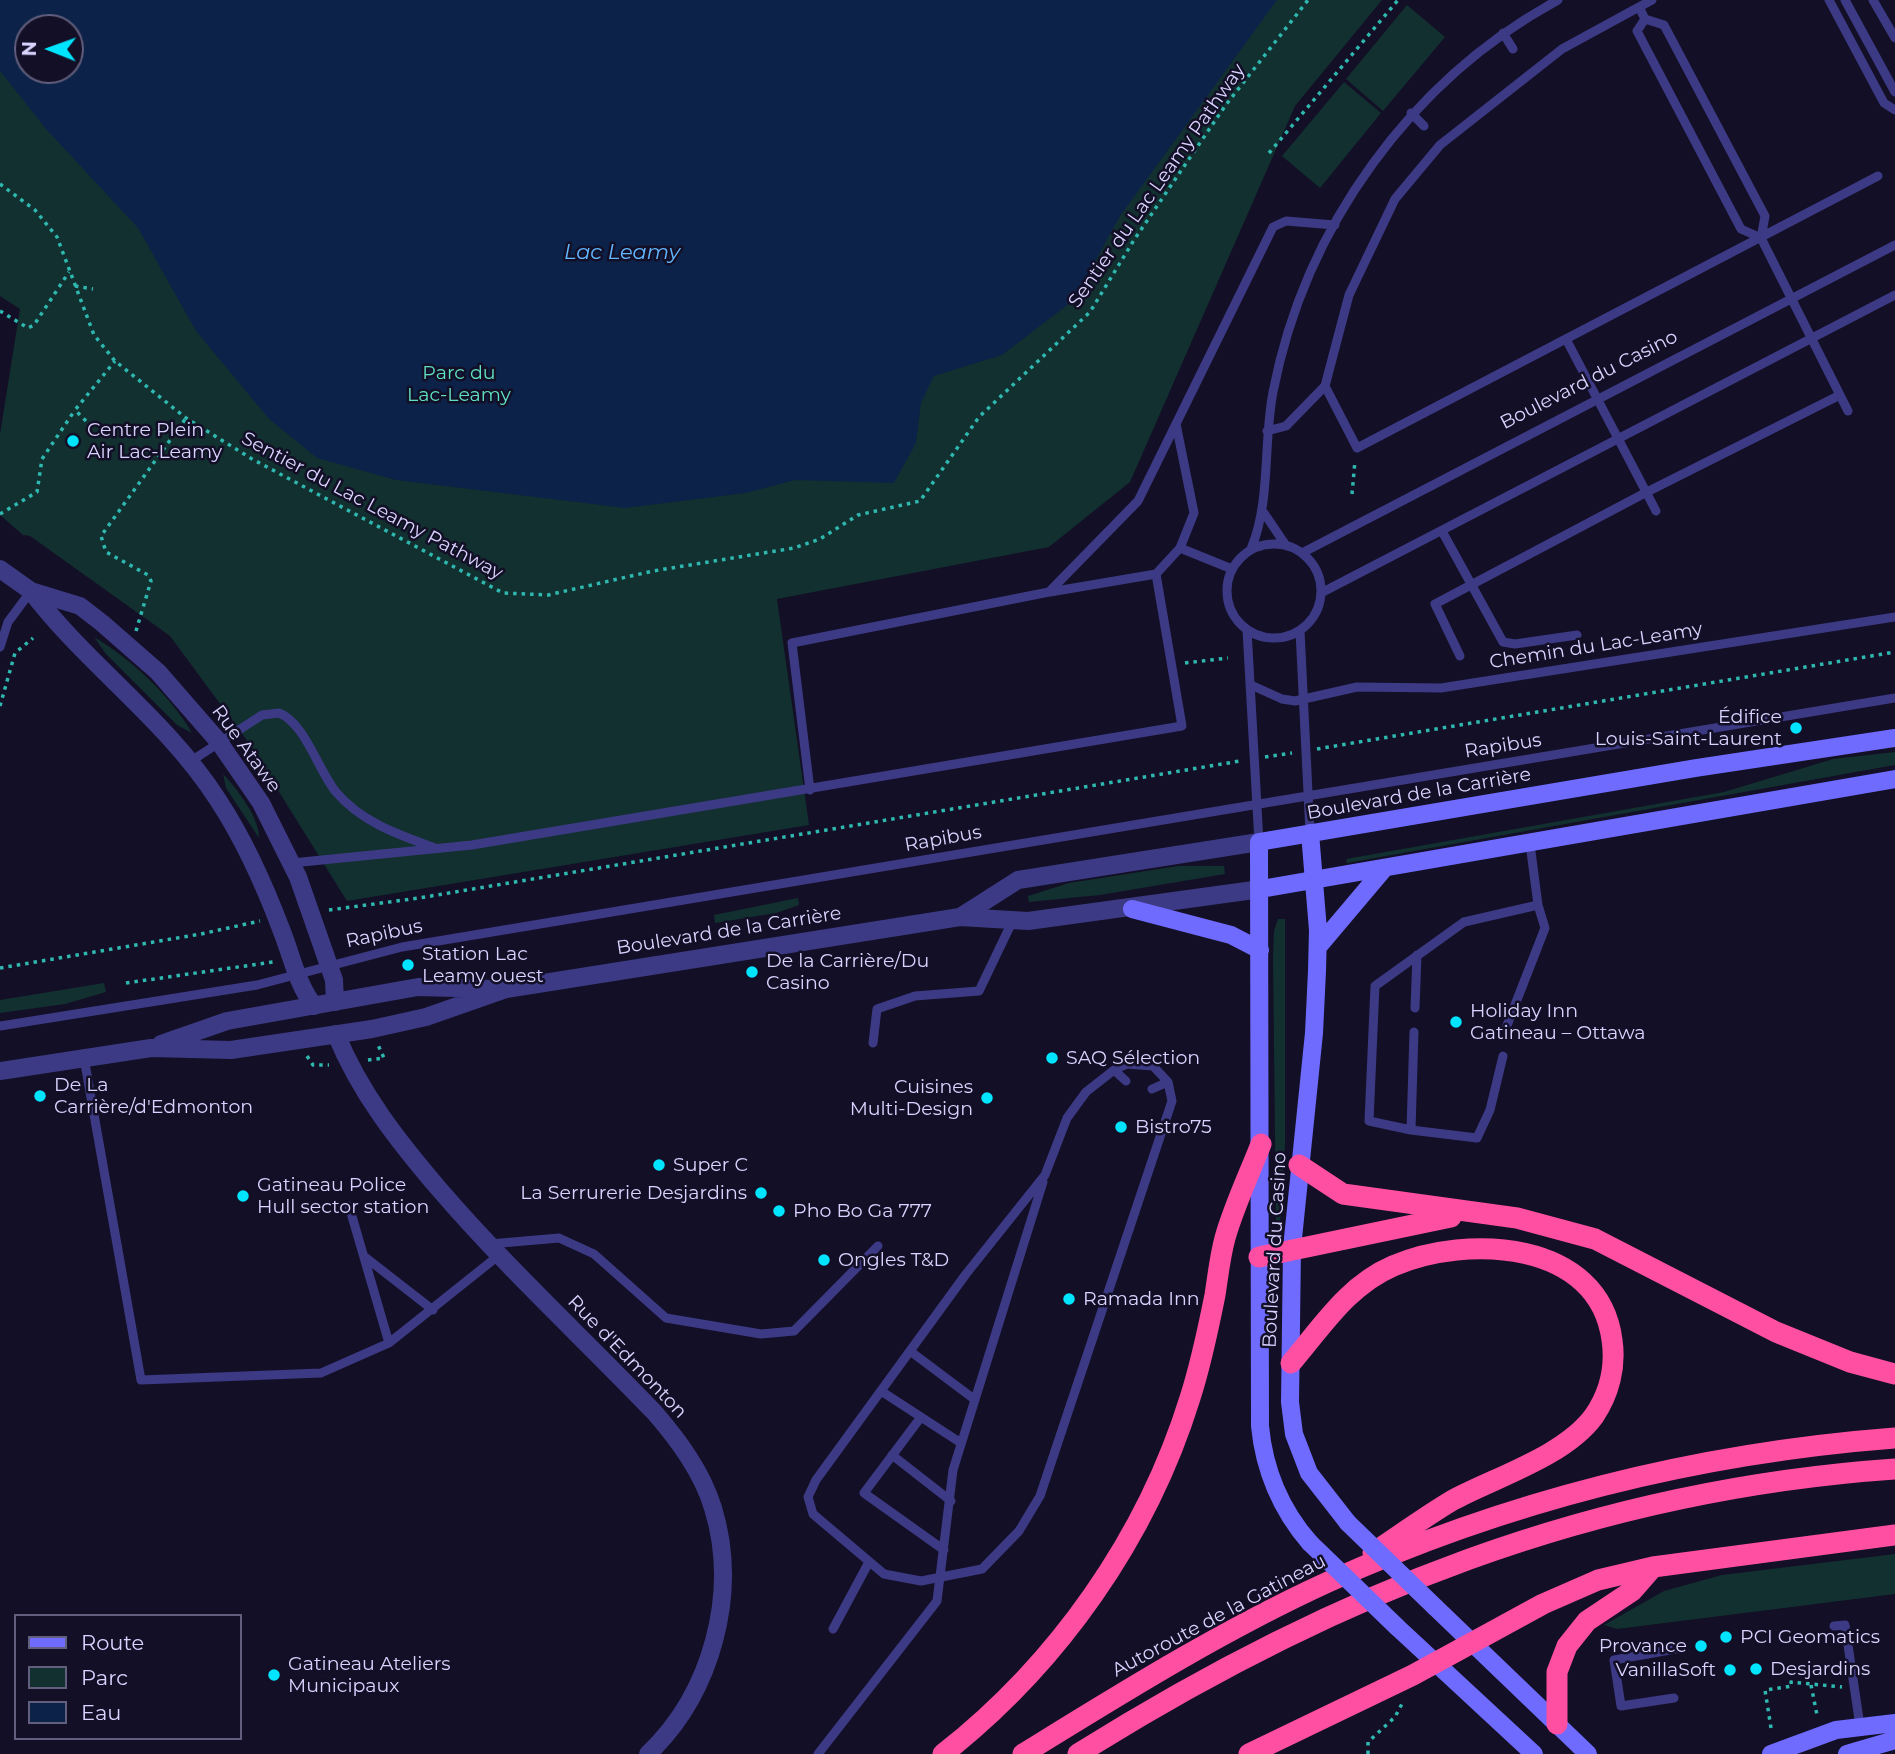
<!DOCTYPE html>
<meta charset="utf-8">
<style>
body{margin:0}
#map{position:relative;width:1895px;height:1754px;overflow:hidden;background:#130f26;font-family:Montserrat,sans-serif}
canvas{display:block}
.legend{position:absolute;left:14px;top:1614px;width:228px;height:126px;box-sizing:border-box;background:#130f26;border:2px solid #625e7d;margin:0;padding:9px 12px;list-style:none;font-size:21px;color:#d9d4ff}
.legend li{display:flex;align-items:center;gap:14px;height:35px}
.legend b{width:35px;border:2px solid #625e7d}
.north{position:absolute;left:14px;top:14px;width:70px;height:70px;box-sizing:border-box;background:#130f26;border:2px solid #625e7d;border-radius:50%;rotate:271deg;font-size:19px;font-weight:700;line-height:28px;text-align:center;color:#d9d4ff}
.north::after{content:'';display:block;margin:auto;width:24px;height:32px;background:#00e5ff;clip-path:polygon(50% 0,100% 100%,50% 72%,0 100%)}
</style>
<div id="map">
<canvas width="1895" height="1754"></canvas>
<ul class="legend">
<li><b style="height:9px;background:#6f6bff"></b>Route</li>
<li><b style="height:19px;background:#12302f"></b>Parc</li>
<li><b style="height:19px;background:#0c2248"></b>Eau</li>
</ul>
<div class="north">N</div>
</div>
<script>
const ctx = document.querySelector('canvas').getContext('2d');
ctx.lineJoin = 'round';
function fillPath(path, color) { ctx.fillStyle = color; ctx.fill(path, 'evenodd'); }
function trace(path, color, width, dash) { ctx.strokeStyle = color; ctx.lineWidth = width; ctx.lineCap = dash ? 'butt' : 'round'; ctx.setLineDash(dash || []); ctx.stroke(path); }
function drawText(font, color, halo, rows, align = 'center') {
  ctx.font = font + ' Montserrat,sans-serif'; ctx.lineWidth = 5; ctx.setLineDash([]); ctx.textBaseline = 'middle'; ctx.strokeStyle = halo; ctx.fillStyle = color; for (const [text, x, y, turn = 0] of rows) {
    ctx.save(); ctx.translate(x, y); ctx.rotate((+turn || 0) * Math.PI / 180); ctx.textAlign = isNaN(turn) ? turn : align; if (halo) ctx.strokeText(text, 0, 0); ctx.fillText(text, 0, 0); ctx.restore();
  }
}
const green = new Path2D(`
 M0 0H1382L1295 106 1130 482 1049 547 777 599 809 825 347 901 246 739 170 636 30 536 23 535 0 515V434L20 309 0 296ZM28 28H70V70H28Z
 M1407 5 1445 37 1383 111 1346 79Z
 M1344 82 1381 113 1320 188 1282 156Z
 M94 637C130 658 171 696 192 733L177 725 106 654Z
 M1895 752V765L1347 863 1346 859 1724 792 1833 759Z
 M223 774C237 788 260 819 259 838L226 788Z
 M1178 866H1224L1225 874 1100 895 1029 902 1028 896 1069 883Z
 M798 898 799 905 776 913 715 923 714 915Z
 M1278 919H1285V1145L1280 1224 1276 1223 1273 957 1274 931Z
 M104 983 106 992 65 1004 0 1013V1000Z
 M1895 1554V1594L1617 1629 1604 1625 1664 1591 1722 1575Z`);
const water = new Path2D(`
 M0 0H1277L1120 216 1074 300 1002 355 934 376 921 403 916 443 894 483 795 480 746 493 625 508 396 480 317 458 269 419 196 331 138 228 46 129 0 71ZM28 28H70V70H28Z`);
const path = new Path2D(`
 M1269 153 1398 0
 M0 184 35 210 57 237 94 335 115 361 186 418 252 459 503 593 548 595 653 571 794 548 820 539 858 515 920 501 979 417 1090 312 1134 240 1225 106 1308 0
 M75 286 93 289
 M0 311 28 328 34 325 69 272
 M92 427 75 410 115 361
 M1352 494 1355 461
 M0 514 37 492 42 459 75 410
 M136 631 151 581 148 575 106 552 101 536 186 418
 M1185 663 1228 658
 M0 706 15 653 33 638
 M1317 749 1895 652
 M1265 757 1292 753
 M329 910 419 898 1240 761
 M0 968 201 934 260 921
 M126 983 273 962
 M307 1056 313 1065H329
 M368 1060 384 1058 378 1045
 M1811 1685 1817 1715
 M1771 1728 1765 1690 1792 1686 1791 1682 1842 1687
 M1368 1754V1742L1395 1717 1404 1700`);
const service = new Path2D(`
 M1652 0 1639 7 1645 19 1664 25 1765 216 1761 238 1848 411
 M1829 0 1884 103 1895 110
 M1845 0 1895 92
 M1873 0 1895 38
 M1639 7 1562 49 1440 145 1395 199 1349 295 1325 386 1357 448 1878 176
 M1645 19 1637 31 1741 229 1761 238
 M1503 33 1513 49
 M1411 113 1424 126
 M1566 339 1656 511
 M1267 431 1286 426 1325 386
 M1264 513 1285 544
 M1443 533 1503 642 1515 644 1577 635
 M1227 591a47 47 0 1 1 94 0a47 47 0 1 1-94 0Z
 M1180 548 1232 569
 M1251 549C1271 501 1263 444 1273 392 1305 227 1411 80 1558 0
 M1302 553 1895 245
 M1050 592 1156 574 1180 548 1194 513 1176 424
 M1321 593 1895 295
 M1247 630 1259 842
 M1300 631 1310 833
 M0 647 8 622 31 591 29 590
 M1460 656 1435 604 1645 493 1840 395
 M1251 685 1282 699 1295 701 1357 687 1441 688 1895 617
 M191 761 262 715 279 713C305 723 318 770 336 792 361 822 399 835 435 848
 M810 790 792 643 1049 592 1138 501 1273 227 1286 221 1335 225
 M292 863 472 845 1182 726 1156 574
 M1415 1008 1417 955
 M0 1026 257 985 402 947 1895 698
 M1506 1028 1545 928 1538 905 1530 844
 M873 1043 877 1009 915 996 979 991 1013 920
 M1503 1056 1490 1110 1477 1138 1411 1130 1369 1121 1375 986 1464 922 1538 905
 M84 1058 141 1380 321 1373 389 1343 498 1256
 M1127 1064 1153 1066 1168 1082 1172 1101 1040 1496 1019 1531 982 1569 921 1581 884 1574 813 1514 808 1497 816 1480 966 1274 1045 1175 1067 1118 1086 1092 1114 1070Z
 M1114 1070 1126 1081
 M1152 1089 1168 1082
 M1411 1130 1414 1032
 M349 1206 389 1343
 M490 1244 559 1238 594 1254 666 1318 761 1334 794 1331 878 1246
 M365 1257 433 1310
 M910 1351 974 1399
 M881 1391 961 1443
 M921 1417 864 1493 944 1550
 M892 1455 951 1501
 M1834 1626 1845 1625 1860 1726
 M833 1629 869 1562
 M1674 1698 1621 1706 1614 1660 1681 1648
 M818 1754 937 1601 953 1470 1043 1182`);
const minor = new Path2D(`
 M0 569 31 591 80 606 102 623 158 672 219 742 261 803 298 877 334 980 335 1002
 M31 591C88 666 166 719 218 800 245 841 264 884 281 929 292 956 296 982 314 1006
 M336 1034C360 1093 398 1141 439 1189 507 1268 583 1338 655 1413 679 1441 702 1472 713 1508 739 1593 712 1693 648 1754`);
const tertiary = new Path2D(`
 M960 917 1018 880 1259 842
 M161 1044 227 1021 418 987 494 989
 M0 1071 151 1048 231 1050 372 1029 426 1017 506 989 960 917 1028 921 1261 889`);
const secondary = new Path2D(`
 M1310 833 1318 930 1317 971 1314 1033 1292 1248 1290 1402 1294 1434 1309 1473 1348 1523
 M1261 889 1895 779
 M1132 909 1231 935 1260 950
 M1318 947 1383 870
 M1310 1543C1281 1510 1264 1469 1260 1426L1259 842 1696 768 1895 738
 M1435 1607 1588 1754
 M1397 1627 1534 1754
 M1771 1754 1836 1730 1895 1723
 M1847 1754 1895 1740`);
const motorway = new Path2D(`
 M1299 1165 1343 1194 1517 1218 1595 1239 1776 1332 1850 1362 1895 1374
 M1259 1257 1451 1217
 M1291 1363C1322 1327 1347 1286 1393 1266 1467 1234 1599 1240 1612 1340 1616 1367 1609 1394 1594 1416 1565 1456 1496 1477 1453 1500 1426 1516 1400 1535 1373 1553
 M1557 1724V1672L1567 1646 1587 1621 1632 1591 1653 1567
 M943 1754C1058 1664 1147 1537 1190 1398 1201 1364 1208 1330 1215 1295 1218 1276 1220 1256 1225 1238 1234 1206 1249 1175 1261 1144
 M1023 1754C1122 1693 1221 1631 1328 1582 1507 1501 1699 1453 1895 1438
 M1078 1754C1333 1594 1592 1490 1895 1469
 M1249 1754 1413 1675 1543 1604 1598 1580 1653 1567 1895 1535`);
const secondaryBridge = new Path2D(`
 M1348 1523 1435 1607
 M1310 1543 1397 1627`);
const markers = [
 [73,441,7,"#00e5ff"],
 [1796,728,7,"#00e5ff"],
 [408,965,7,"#00e5ff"],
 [752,972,7,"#00e5ff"],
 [1456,1022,7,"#00e5ff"],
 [1052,1058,7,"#00e5ff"],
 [40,1096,7,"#00e5ff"],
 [987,1098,7,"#00e5ff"],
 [1121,1127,7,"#00e5ff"],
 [659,1165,7,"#00e5ff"],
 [761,1193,7,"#00e5ff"],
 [243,1196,7,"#00e5ff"],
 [779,1211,7,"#00e5ff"],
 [824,1260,7,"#00e5ff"],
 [1069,1299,7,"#00e5ff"],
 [1726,1637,7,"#00e5ff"],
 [1701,1646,7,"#00e5ff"],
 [1756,1669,7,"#00e5ff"],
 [1730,1670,7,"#00e5ff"],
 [274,1675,7,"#00e5ff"]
];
const streetNames = [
 ["Sentier du Lac Leamy Pathway",1157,186,-55],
 ["Boulevard du Casino",1589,380,-27],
 ["Sentier du Lac Leamy Pathway",372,506,28],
 ["Chemin du Lac-Leamy",1596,646,-9],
 ["Rapibus",1503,746,-9],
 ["Rue Atawe",246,749,54],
 ["Boulevard de la Carrière",1419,794,-10],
 ["Rapibus",943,839,-10],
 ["Boulevard de la Carrière",729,931,-9],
 ["Rapibus",384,934,-12],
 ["Boulevard du Casino",1275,1250,-87],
 ["Rue d'Edmonton",627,1357,46],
 ["Autoroute de la Gatineau",1219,1616,-28]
];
const parkNames = [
 ["Parc du",459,373],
 ["Lac-Leamy",459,395]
];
const poiNames = [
 ["Centre Plein",87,430],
 ["Air Lac-Leamy",87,452],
 ["Édifice",1782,717,"right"],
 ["Louis-Saint-Laurent",1782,739,"right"],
 ["Station Lac",422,954],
 ["Leamy ouest",422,976],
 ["De la Carrière/Du",766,961],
 ["Casino",766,983],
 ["Holiday Inn",1470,1011],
 ["Gatineau – Ottawa",1470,1033],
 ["SAQ Sélection",1066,1058],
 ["De La",54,1085],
 ["Carrière/d'Edmonton",54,1107],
 ["Cuisines",973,1087,"right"],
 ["Multi-Design",973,1109,"right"],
 ["Bistro75",1135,1127],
 ["Super C",673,1165],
 ["Gatineau Police",257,1185],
 ["Hull sector station",257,1207],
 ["La Serrurerie Desjardins",747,1193,"right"],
 ["Pho Bo Ga 777",793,1211],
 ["Ongles T&D",838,1260],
 ["Ramada Inn",1083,1299],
 ["PCI Geomatics",1740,1637],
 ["Provance",1687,1646,"right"],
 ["Gatineau Ateliers",288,1664],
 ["Municipaux",288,1686],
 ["Desjardins",1770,1669],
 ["VanillaSoft",1716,1670,"right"]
];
const waterNames = [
 ["Lac Leamy",622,253]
];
fillPath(green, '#12302f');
fillPath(water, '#0c2248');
trace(path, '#2fb8b0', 3.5, [3.5, 5]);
trace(service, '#3d3a85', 9);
trace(minor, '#3d3a85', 18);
trace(tertiary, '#3d3a85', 18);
trace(secondary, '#6f6bff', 18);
trace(motorway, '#ff4fa3', 21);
trace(secondaryBridge, '#6f6bff', 18);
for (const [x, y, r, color] of markers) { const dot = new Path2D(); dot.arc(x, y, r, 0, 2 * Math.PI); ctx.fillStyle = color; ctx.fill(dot); trace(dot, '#130f26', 2.5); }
drawText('19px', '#d9d4ff', '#130f26', streetNames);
drawText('19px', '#5fe0c0', '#130f26', parkNames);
drawText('19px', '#d9d4ff', '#130f26', poiNames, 'left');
drawText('italic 21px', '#62b6ff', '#130f26', waterNames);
</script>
